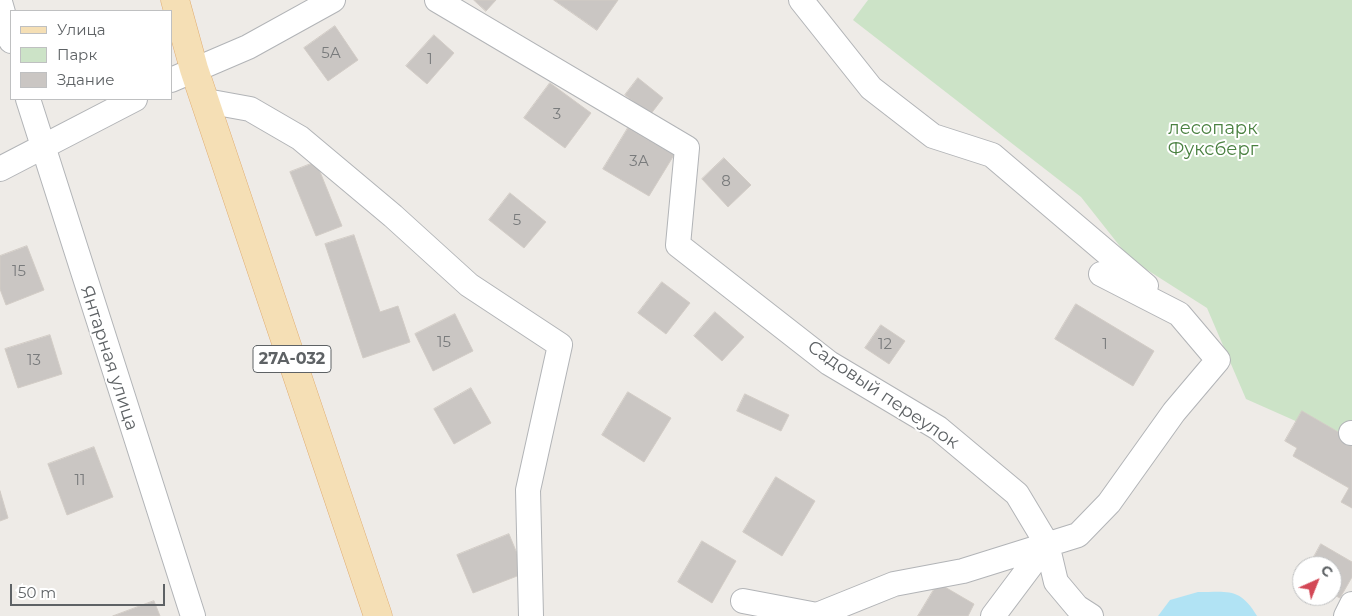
<!DOCTYPE html>
<meta charset="utf-8">
<style>
body{margin:0}
#map{position:relative;width:1352px;height:616px;overflow:hidden;background:#eeebe7;font-family:Montserrat,sans-serif}
canvas{display:block}
.legend{position:absolute;left:10px;top:10px;width:162px;height:90px;box-sizing:border-box;background:#fff;border:1px solid #bfc0c1;margin:0;padding:6px 9px;list-style:none;font-size:15px;color:#5e6265}
.legend li{display:flex;align-items:center;gap:10px;height:25px}
.legend b{width:25px;border:1px solid #bfc0c1}
.north{position:absolute;left:1292px;top:556px;width:50px;height:50px;box-sizing:border-box;background:#fff;border:1px solid #bfc0c1;border-radius:50%;rotate:44deg;font-size:14px;font-weight:700;line-height:20px;text-align:center;color:#5e6265}
.north::after{content:'';display:block;margin:auto;width:18px;height:22px;background:#d34856;clip-path:polygon(50% 0,100% 100%,50% 72%,0 100%)}
.scale{position:absolute;left:10px;top:584px;width:155px;height:22px;box-sizing:border-box;border:2px solid #5e6265;border-top:0;padding-left:6px;font-size:15px;line-height:18px;white-space:nowrap;color:#5e6265;-webkit-text-stroke:4px #fff;paint-order:stroke}
</style>
<div id="map">
<canvas width="1352" height="616"></canvas>
<ul class="legend">
<li><b style="height:6px;background:#f5dfb5"></b>Улица</li>
<li><b style="height:14px;background:#cce3c7"></b>Парк</li>
<li><b style="height:14px;background:#cac6c3"></b>Здание</li>
</ul>
<div class="north">С</div>
<div class="scale">50 m</div>
</div>
<script>
const ctx = document.querySelector('canvas').getContext('2d');
ctx.lineJoin = 'round';
function fillPath(path, color) { ctx.fillStyle = color; ctx.fill(path, 'evenodd'); }
function trace(path, color, width, dash) { ctx.strokeStyle = color; ctx.lineWidth = width; ctx.lineCap = dash ? 'butt' : 'round'; ctx.setLineDash(dash || []); ctx.stroke(path); }
function drawText(font, color, halo, rows, align = 'center') {
  ctx.font = font + ' Montserrat,sans-serif'; ctx.lineWidth = 4; ctx.setLineDash([]); ctx.textBaseline = 'middle'; ctx.strokeStyle = halo; ctx.fillStyle = color; for (const [text, x, y, turn = 0] of rows) {
    ctx.save(); ctx.translate(x, y); ctx.rotate((+turn || 0) * Math.PI / 180); ctx.textAlign = isNaN(turn) ? turn : align; if (halo) ctx.strokeText(text, 0, 0); ctx.fillText(text, 0, 0); ctx.restore();
  }
}
const green = new Path2D(`
 M868 0H1352V446L1246 399 1207 308 1130 259 1081 197 853 20Z`);
const water = new Path2D(`
 M1198 592C1228 592 1240 587 1257 616H1158L1170 600Z`);
const building = new Path2D(`
 M474 0H496L486 11Z
 M554 0H618L597 30Z
 M335 26 358 60 328 81 304 48Z
 M434 35 454 53 427 84 406 66Z
 M638 78 663 98 650 115 625 95Z
 M550 83 591 113 565 148 524 118Z
 M628 128 674 155 649 196 603 169Z
 M724 158 751 185 728 207 702 179Z
 M316 162 342 226 316 236 290 172Z
 M510 193 546 222 524 248 489 220Z
 M354 235 380 312 398 306 410 342 363 358 325 244Z
 M27 246 44 290 6 305 0 289V256Z
 M662 282 690 303 666 334 638 313Z
 M1076 304 1154 351 1133 386 1055 339Z
 M715 312 744 337 722 361 694 336Z
 M455 314 473 351 433 371 415 334Z
 M881 325 905 341 889 364 865 348Z
 M50 335 62 374 18 388 5 349Z
 M471 388 491 423 454 444 434 409Z
 M628 392 671 418 644 462 602 435Z
 M745 394 789 415 781 431 737 411Z
 M1302 411 1352 440V508L1341 502 1349 488 1293 456 1297 448 1285 441Z
 M94 447 113 497 67 515 48 464Z
 M776 477 815 501 782 556 743 532Z
 M0 491 8 518 0 521Z
 M509 534 525 573 473 593 457 555Z
 M702 541 736 561 712 603 678 582Z
 M1321 544 1352 562V577L1340 598 1332 594V566H1309Z
 M938 583 974 604 968 616H918Z
 M154 601 160 616H113Z`);
const minor = new Path2D(`
 M437 0 687 148 678 245 829 363 938 428 1017 494 1047 544 1056 582 1077 607 1091 616
 M801 0 871 88 933 136 992 155 1146 286
 M0 2 11 41
 M171 80 248 47 333 0
 M28 99 193 616
 M206 101 250 109 300 138 393 216 469 285 560 345 528 490 531 616
 M0 169 135 99
 M1351 433H1352
 M743 601 817 615 894 584 963 571 1078 535 1109 503 1174 412 1218 360 1179 314 1101 274
 M993 616 1047 544
 M1346 616 1352 604`);
const primary = new Path2D(`
 M175 0 194 69 378 616`);
const numberNames = [
 ["5А",331,54],
 ["1",430,60],
 ["3",557,115],
 ["3А",639,162],
 ["8",726,182],
 ["5",517,221],
 ["15",19,272],
 ["15",444,343],
 ["12",885,345],
 ["1",1105,345],
 ["13",34,361],
 ["11",80,481]
];
const shields = [
 [292,359,78]
];
const shieldNames = [
 ["27А-032",292,359]
];
const parkNames = [
 ["лесопарк",1213,129],
 ["Фуксберг",1213,150]
];
const streetNames = [
 ["Янтарная улица",109,358,72],
 ["Садовый переулок",883,395,34]
];
fillPath(green, '#cce3c7');
fillPath(water, '#b1e3f4');
fillPath(building, '#cac6c3');
trace(building, '#d2ccc6', 1);
trace(minor, '#b2b4b7', 26);
trace(primary, '#e0ab6f', 29);
trace(minor, '#fff', 24);
trace(primary, '#f5dfb5', 28);
drawText('15px', '#797b7c', null, numberNames);
for (const [x, y, w] of shields) { const box = new Path2D(); box.roundRect(x - w / 2, y - 13.5, w, 27, 4); ctx.fillStyle = '#fff'; ctx.fill(box); trace(box, '#5e6265', 1); }
drawText('bold 16px', '#5e6265', null, shieldNames);
drawText('18px', '#4a8141', '#fff', parkNames);
drawText('18px', '#5e6265', '#fff', streetNames);
</script>
